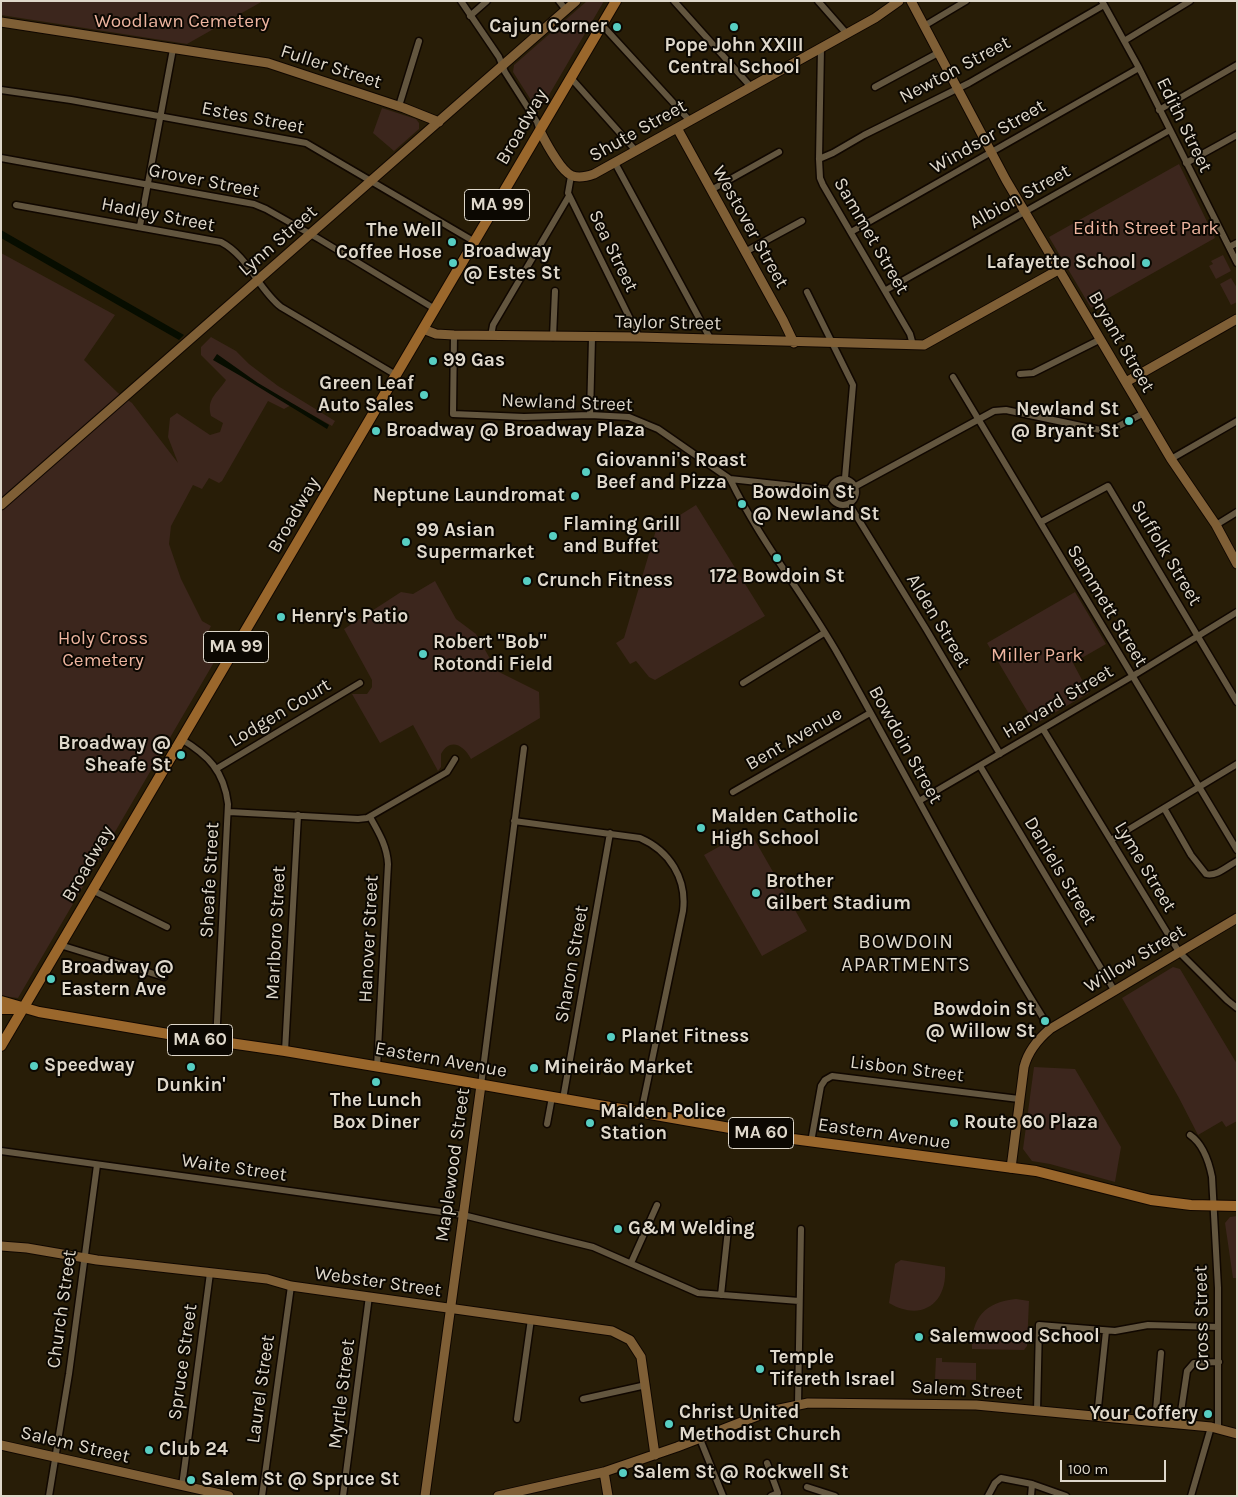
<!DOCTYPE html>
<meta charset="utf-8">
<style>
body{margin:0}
#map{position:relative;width:1238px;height:1497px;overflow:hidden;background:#281d07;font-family:Karla,sans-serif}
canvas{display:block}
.frame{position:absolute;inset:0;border:2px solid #dfd8cb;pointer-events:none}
.scale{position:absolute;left:1060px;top:1460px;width:106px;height:22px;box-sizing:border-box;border:2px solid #dfd8cb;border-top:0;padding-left:6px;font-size:15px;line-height:18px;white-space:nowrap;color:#dfd8cb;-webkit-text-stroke:4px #0c0802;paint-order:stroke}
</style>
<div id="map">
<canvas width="1238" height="1497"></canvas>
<div class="frame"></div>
<div class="scale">100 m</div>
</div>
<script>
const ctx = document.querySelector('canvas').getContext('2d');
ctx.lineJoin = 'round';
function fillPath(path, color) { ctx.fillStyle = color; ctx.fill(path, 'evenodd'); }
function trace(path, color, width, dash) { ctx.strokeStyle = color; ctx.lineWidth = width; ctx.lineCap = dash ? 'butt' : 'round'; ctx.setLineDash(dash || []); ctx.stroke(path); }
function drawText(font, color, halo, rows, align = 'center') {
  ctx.font = font + ' Karla,sans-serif'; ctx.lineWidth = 4; ctx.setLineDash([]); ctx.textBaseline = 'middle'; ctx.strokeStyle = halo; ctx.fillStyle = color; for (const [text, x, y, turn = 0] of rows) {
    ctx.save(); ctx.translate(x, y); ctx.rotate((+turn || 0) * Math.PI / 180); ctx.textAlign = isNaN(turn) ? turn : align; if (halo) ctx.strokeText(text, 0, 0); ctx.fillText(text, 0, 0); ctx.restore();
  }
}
const green = new Path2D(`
 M1 1H263L187 44 1 15Z
 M587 1H604L542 107 538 111 513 72 514 65Z
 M382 108 416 119 419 123V129L394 151 373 133Z
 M1179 164 1215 238 1091 308 1049 237Z
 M1 253 115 315 84 360 118 393 132 403 178 463 168 437 170 418 177 413 210 435 220 432 223 423 211 416C206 398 218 393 226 380L201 355V347L211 337 236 351 249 364 278 386 335 421 332 426 293 404 284 409 268 401 222 481 219 483 209 478 202 489 193 485 171 526 169 544 181 579 202 621 211 626 205 638 220 652 18 998 1 996Z
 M1223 255 1231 271 1216 279 1209 266 1213 264 1211 261Z
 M1231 278 1237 288V302L1231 305 1220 284Z
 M696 505 765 616 655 680 649 677 636 661 630 664 616 643 624 638 656 530Z
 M435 581 456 619 476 634 497 671 539 692 540 718 471 759C464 745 450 737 441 754V767L438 771 413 725 380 743 352 694H367L372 687V680L344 629 401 592 413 594Z
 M1075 592 1106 644 1073 663 1089 693 1035 724 987 643Z
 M749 830 807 931 762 956 704 855Z
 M1173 967 1180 969 1237 1064V1121L1226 1127 1222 1121 1198 1135 1179 1098 1122 998Z
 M1034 1067 1075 1069 1121 1147 1115 1182 1050 1164 1032 1161 1023 1149Z
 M1237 1216V1278H1233L1225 1223 1230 1217Z
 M901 1260 945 1267C948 1304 921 1322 889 1303L895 1264Z
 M1016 1299 1029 1301 1027 1346 1024 1350 972 1349C971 1318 985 1302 1016 1299Z
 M936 1358H942V1362L976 1363V1380L935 1379Z`);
const water = new Path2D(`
 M1 230 184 335 179 340 1 238Z
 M217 354 258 383 329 425 327 429C289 406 252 382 213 360Z`);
const street = new Path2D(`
 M461 1 499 57 505 72 537 122 540 131
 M559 1 566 10
 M674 1 751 87
 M818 1 847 34
 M1102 1 1139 68 1237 263
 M470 16 487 1
 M602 25 690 121
 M924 26 966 1
 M1124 41 1190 1
 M821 48 819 159 820 178 823 185 910 334 913 345
 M571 78 636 151
 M875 87 938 53
 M1 90 71 100 306 143 475 242
 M399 106 419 41
 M1159 110 1237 65
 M1 158 254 204 266 209 319 239 435 309
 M819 159 833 153 864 135 969 83 1104 5
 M615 163 711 340
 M1186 163 1237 135
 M571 176 568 193 639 337
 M711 190 779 152
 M16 205 221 242C248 256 258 289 281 307L396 375
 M140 226 173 49
 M851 232 1139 68
 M1229 247 1237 243
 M745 252 802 221
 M886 290 1170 130
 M807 292 853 385 845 478
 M454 335 453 414 524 417 590 415 629 417 658 429 730 479 830 490
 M491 336 493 325 569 196
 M553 337 555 291
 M1020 374 1033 373 1101 339
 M953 377 1237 850
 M590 415 592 338
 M1171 459 1237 421
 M830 492a13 13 0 1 1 26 0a13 13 0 1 1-26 0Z
 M730 479C760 541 805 596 839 656 909 780 974 908 1050 1029
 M856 486 994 411 1006 410 1105 431 1113 429 1144 413
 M849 504 926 629 1000 754
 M1041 522 1108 486 1237 702
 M1216 525 1237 512
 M743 683 824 633
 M1043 729 1179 952 1227 1000 1237 1008
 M181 739C208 755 224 771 228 804L216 1042
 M980 766 1114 990
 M216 769 360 683
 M733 792 870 713
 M919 801 1131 677 1237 612
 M1164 808 1191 855 1206 874C1216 877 1228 866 1237 861
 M229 812 358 819 367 818 447 772 455 759
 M370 817C379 833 387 846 388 864L377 1067
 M514 821 640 838C670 851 687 879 683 911L641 1113
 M1111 840 1237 764
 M92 890 167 927
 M60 945 164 977
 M285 1051 298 815
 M481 1085 524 748
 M563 1099 610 833
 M547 1124 552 1097
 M1190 1135C1203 1144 1209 1162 1212 1177L1218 1288V1429
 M811 1142 821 1086 825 1080 832 1076 1019 1099
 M1 1151 463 1215 593 1247 698 1293 799 1301
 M631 1263 657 1205
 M721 1295 729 1220
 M583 1399 646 1385
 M798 1404 801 1229
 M1037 1411 1039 1325 1115 1331 1148 1325 1218 1327
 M1097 1417 1106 1331
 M517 1419 531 1319
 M1155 1422 1161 1353
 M1179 1425 1187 1371 1194 1363 1219 1362
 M700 1439 723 1496
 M767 1463 778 1493 771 1496
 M182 1486 210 1273
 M807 1487 835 1496
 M49 1496 69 1374 97 1165
 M262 1496 291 1286
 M343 1496 369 1296
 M988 1496 995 1483 1001 1478 1032 1484 1066 1496
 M1031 1496 1032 1484
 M1191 1496 1211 1427`);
const secondary = new Path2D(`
 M911 1 1006 180 1171 459 1216 525 1237 564
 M1 22 268 63 404 108 439 122
 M677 128 783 320 794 343
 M540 131C545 141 550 150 556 159 567 176 574 181 594 174L875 18 899 1
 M423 329 436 334 454 335 639 337 924 345 1060 269
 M1126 382 1237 319
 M1 505 576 1
 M1011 1168 1024 1067C1028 1051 1037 1040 1050 1029L1237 918
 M1 1246 27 1248 97 1260 267 1279 291 1286 612 1331 630 1340 641 1357 655 1455
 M1 1445 229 1496
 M604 1472 608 1496
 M425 1496 481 1085
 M498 1496 604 1472 677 1447 770 1411 808 1403 976 1405 1211 1427 1237 1434`);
const primary = new Path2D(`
 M1 1001 39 1012 174 1035 285 1051 398 1070 793 1139 1036 1171 1151 1200 1191 1205 1237 1206
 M1 1009H20
 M1 1046 616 1`);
const markers = [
 [617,27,5,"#57cec2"],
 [734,27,5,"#57cec2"],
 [452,242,5,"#57cec2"],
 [453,263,5,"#57cec2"],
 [1146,263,5,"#57cec2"],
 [433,361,5,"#57cec2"],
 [424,395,5,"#57cec2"],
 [1129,421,5,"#57cec2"],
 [376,431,5,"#57cec2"],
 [586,472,5,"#57cec2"],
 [575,496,5,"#57cec2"],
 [742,504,5,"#57cec2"],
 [553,536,5,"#57cec2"],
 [406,542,5,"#57cec2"],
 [777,558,5,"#57cec2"],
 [527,581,5,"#57cec2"],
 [281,617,5,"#57cec2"],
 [423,654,5,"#57cec2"],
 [181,755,5,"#57cec2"],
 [701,828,5,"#57cec2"],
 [756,893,5,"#57cec2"],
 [51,979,5,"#57cec2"],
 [1045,1021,5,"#57cec2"],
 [611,1037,5,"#57cec2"],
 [34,1066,5,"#57cec2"],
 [191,1067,5,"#57cec2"],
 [534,1068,5,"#57cec2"],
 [376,1082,5,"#57cec2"],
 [590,1123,5,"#57cec2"],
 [954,1123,5,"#57cec2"],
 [618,1229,5,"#57cec2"],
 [919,1337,5,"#57cec2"],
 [760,1369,5,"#57cec2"],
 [1208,1414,5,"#57cec2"],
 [669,1424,5,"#57cec2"],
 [149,1450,5,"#57cec2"],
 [623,1473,5,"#57cec2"],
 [191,1480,5,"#57cec2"]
];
const shields = [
 [497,205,65],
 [236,647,65],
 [200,1040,65],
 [761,1133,65]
];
const shieldNames = [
 ["MA 99",497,205],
 ["MA 99",236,647],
 ["MA 60",200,1040],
 ["MA 60",761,1133]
];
const parkNames = [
 ["Woodlawn Cemetery",182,22],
 ["Edith Street Park",1146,229],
 ["Holy Cross",103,639],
 ["Cemetery",103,661],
 ["Miller Park",1037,656]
];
const poiNames = [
 ["Cajun Corner",607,27,"right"],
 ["Pope John XXIII",734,46,"center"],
 ["Central School",734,68,"center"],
 ["The Well",442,231,"right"],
 ["Coffee Hose",442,253,"right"],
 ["Broadway",463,252],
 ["@ Estes St",463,274],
 ["Lafayette School",1136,263,"right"],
 ["99 Gas",443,361],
 ["Green Leaf",414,384,"right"],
 ["Auto Sales",414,406,"right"],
 ["Newland St",1119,410,"right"],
 ["@ Bryant St",1119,432,"right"],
 ["Broadway @ Broadway Plaza",386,431],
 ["Giovanni's Roast",596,461],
 ["Beef and Pizza",596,483],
 ["Bowdoin St",752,493],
 ["@ Newland St",752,515],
 ["Neptune Laundromat",565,496,"right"],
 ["Flaming Grill",563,525],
 ["and Buffet",563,547],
 ["99 Asian",416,531],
 ["Supermarket",416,553],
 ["172 Bowdoin St",777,577,"center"],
 ["Crunch Fitness",537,581],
 ["Henry's Patio",291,617],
 ["Robert \"Bob\"",433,643],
 ["Rotondi Field",433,665],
 ["Broadway @",171,744,"right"],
 ["Sheafe St",171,766,"right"],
 ["Malden Catholic",711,817],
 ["High School",711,839],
 ["Brother",766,882],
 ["Gilbert Stadium",766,904],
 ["Broadway @",61,968],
 ["Eastern Ave",61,990],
 ["Bowdoin St",1035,1010,"right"],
 ["@ Willow St",1035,1032,"right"],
 ["Planet Fitness",621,1037],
 ["Speedway",44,1066],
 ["Mineirão Market",544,1068],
 ["Dunkin'",191,1086,"center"],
 ["The Lunch",376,1101,"center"],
 ["Box Diner",376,1123,"center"],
 ["Malden Police",600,1112],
 ["Station",600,1134],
 ["Route 60 Plaza",964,1123],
 ["G&M Welding",628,1229],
 ["Salemwood School",929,1337],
 ["Temple",770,1358],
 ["Tifereth Israel",770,1380],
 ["Christ United",679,1413],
 ["Methodist Church",679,1435],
 ["Your Coffery",1198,1414,"right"],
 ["Club 24",159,1450],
 ["Salem St @ Rockwell St",633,1473],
 ["Salem St @ Spruce St",201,1480]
];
const streetNames = [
 ["Fuller Street",331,67,18],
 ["Newton Street",955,70,-28],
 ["Estes Street",253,118,11],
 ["Edith Street",1184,125,64],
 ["Broadway",522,127,-60],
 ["Shute Street",638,131,-29],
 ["Windsor Street",988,137,-30],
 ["Grover Street",204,181,11],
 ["Albion Street",1020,197,-29],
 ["Hadley Street",158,215,11],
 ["Westover Street",750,227,61],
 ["Sammet Street",871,236,60],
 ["Lynn Street",278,241,-41],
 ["Sea Street",613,251,64],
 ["Taylor Street",668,323,1],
 ["Bryant Street",1121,342,60],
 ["Newland Street",567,403,2],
 ["Broadway",294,515,-60],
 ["Suffolk Street",1166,553,59],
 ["Sammett Street",1107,606,59],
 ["Alden Street",938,621,59],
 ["Harvard Street",1058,702,-31],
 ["Lodgen Court",280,713,-31],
 ["Bent Avenue",794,739,-30],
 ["Bowdoin Street",905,745,61],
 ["Broadway",88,864,-60],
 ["Lyme Street",1145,867,59],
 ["Daniels Street",1060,871,59],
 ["Sheafe Street",210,880,-87],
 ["Marlboro Street",276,933,-87],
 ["Hanover Street",369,939,-87],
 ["Willow Street",1135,959,-31],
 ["Sharon Street",572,964,-80],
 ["Eastern Avenue",441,1060,10],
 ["Lisbon Street",907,1069,7],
 ["Eastern Avenue",884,1134,8],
 ["Maplewood Street",453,1165,-82],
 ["Waite Street",234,1168,8],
 ["Webster Street",378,1282,8],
 ["Church Street",62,1309,-82],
 ["Cross Street",1202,1318,-91],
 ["Spruce Street",183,1362,-82],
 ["Laurel Street",261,1389,-82],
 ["Salem Street",967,1390,3],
 ["Myrtle Street",342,1394,-83],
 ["Salem Street",75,1445,13]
];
const neighbourhoodNames = [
 ["BOWDOIN",906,942],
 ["APARTMENTS",906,965]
];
fillPath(green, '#3c261d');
fillPath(water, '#070d00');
trace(street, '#100700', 9);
trace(secondary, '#100700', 11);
trace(primary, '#100700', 12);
trace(street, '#63563f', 6);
trace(secondary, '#7f5f36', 9);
trace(primary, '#9a672c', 10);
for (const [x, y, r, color] of markers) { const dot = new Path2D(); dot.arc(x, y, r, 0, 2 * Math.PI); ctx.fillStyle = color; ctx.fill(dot); trace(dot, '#0c0802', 2); }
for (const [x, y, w] of shields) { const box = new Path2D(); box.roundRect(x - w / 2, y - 15.5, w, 31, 4); ctx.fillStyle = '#0c0802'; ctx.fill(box); trace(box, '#dfd8cb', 1); }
drawText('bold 18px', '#dfd8cb', null, shieldNames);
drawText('19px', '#edb49f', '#0c0802', parkNames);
drawText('bold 19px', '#dfd8cb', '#0c0802', poiNames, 'left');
drawText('19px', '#dfd8cb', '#0c0802', streetNames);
ctx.letterSpacing = '1px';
drawText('20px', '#dfd8cb', '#0c0802', neighbourhoodNames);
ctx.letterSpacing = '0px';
</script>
